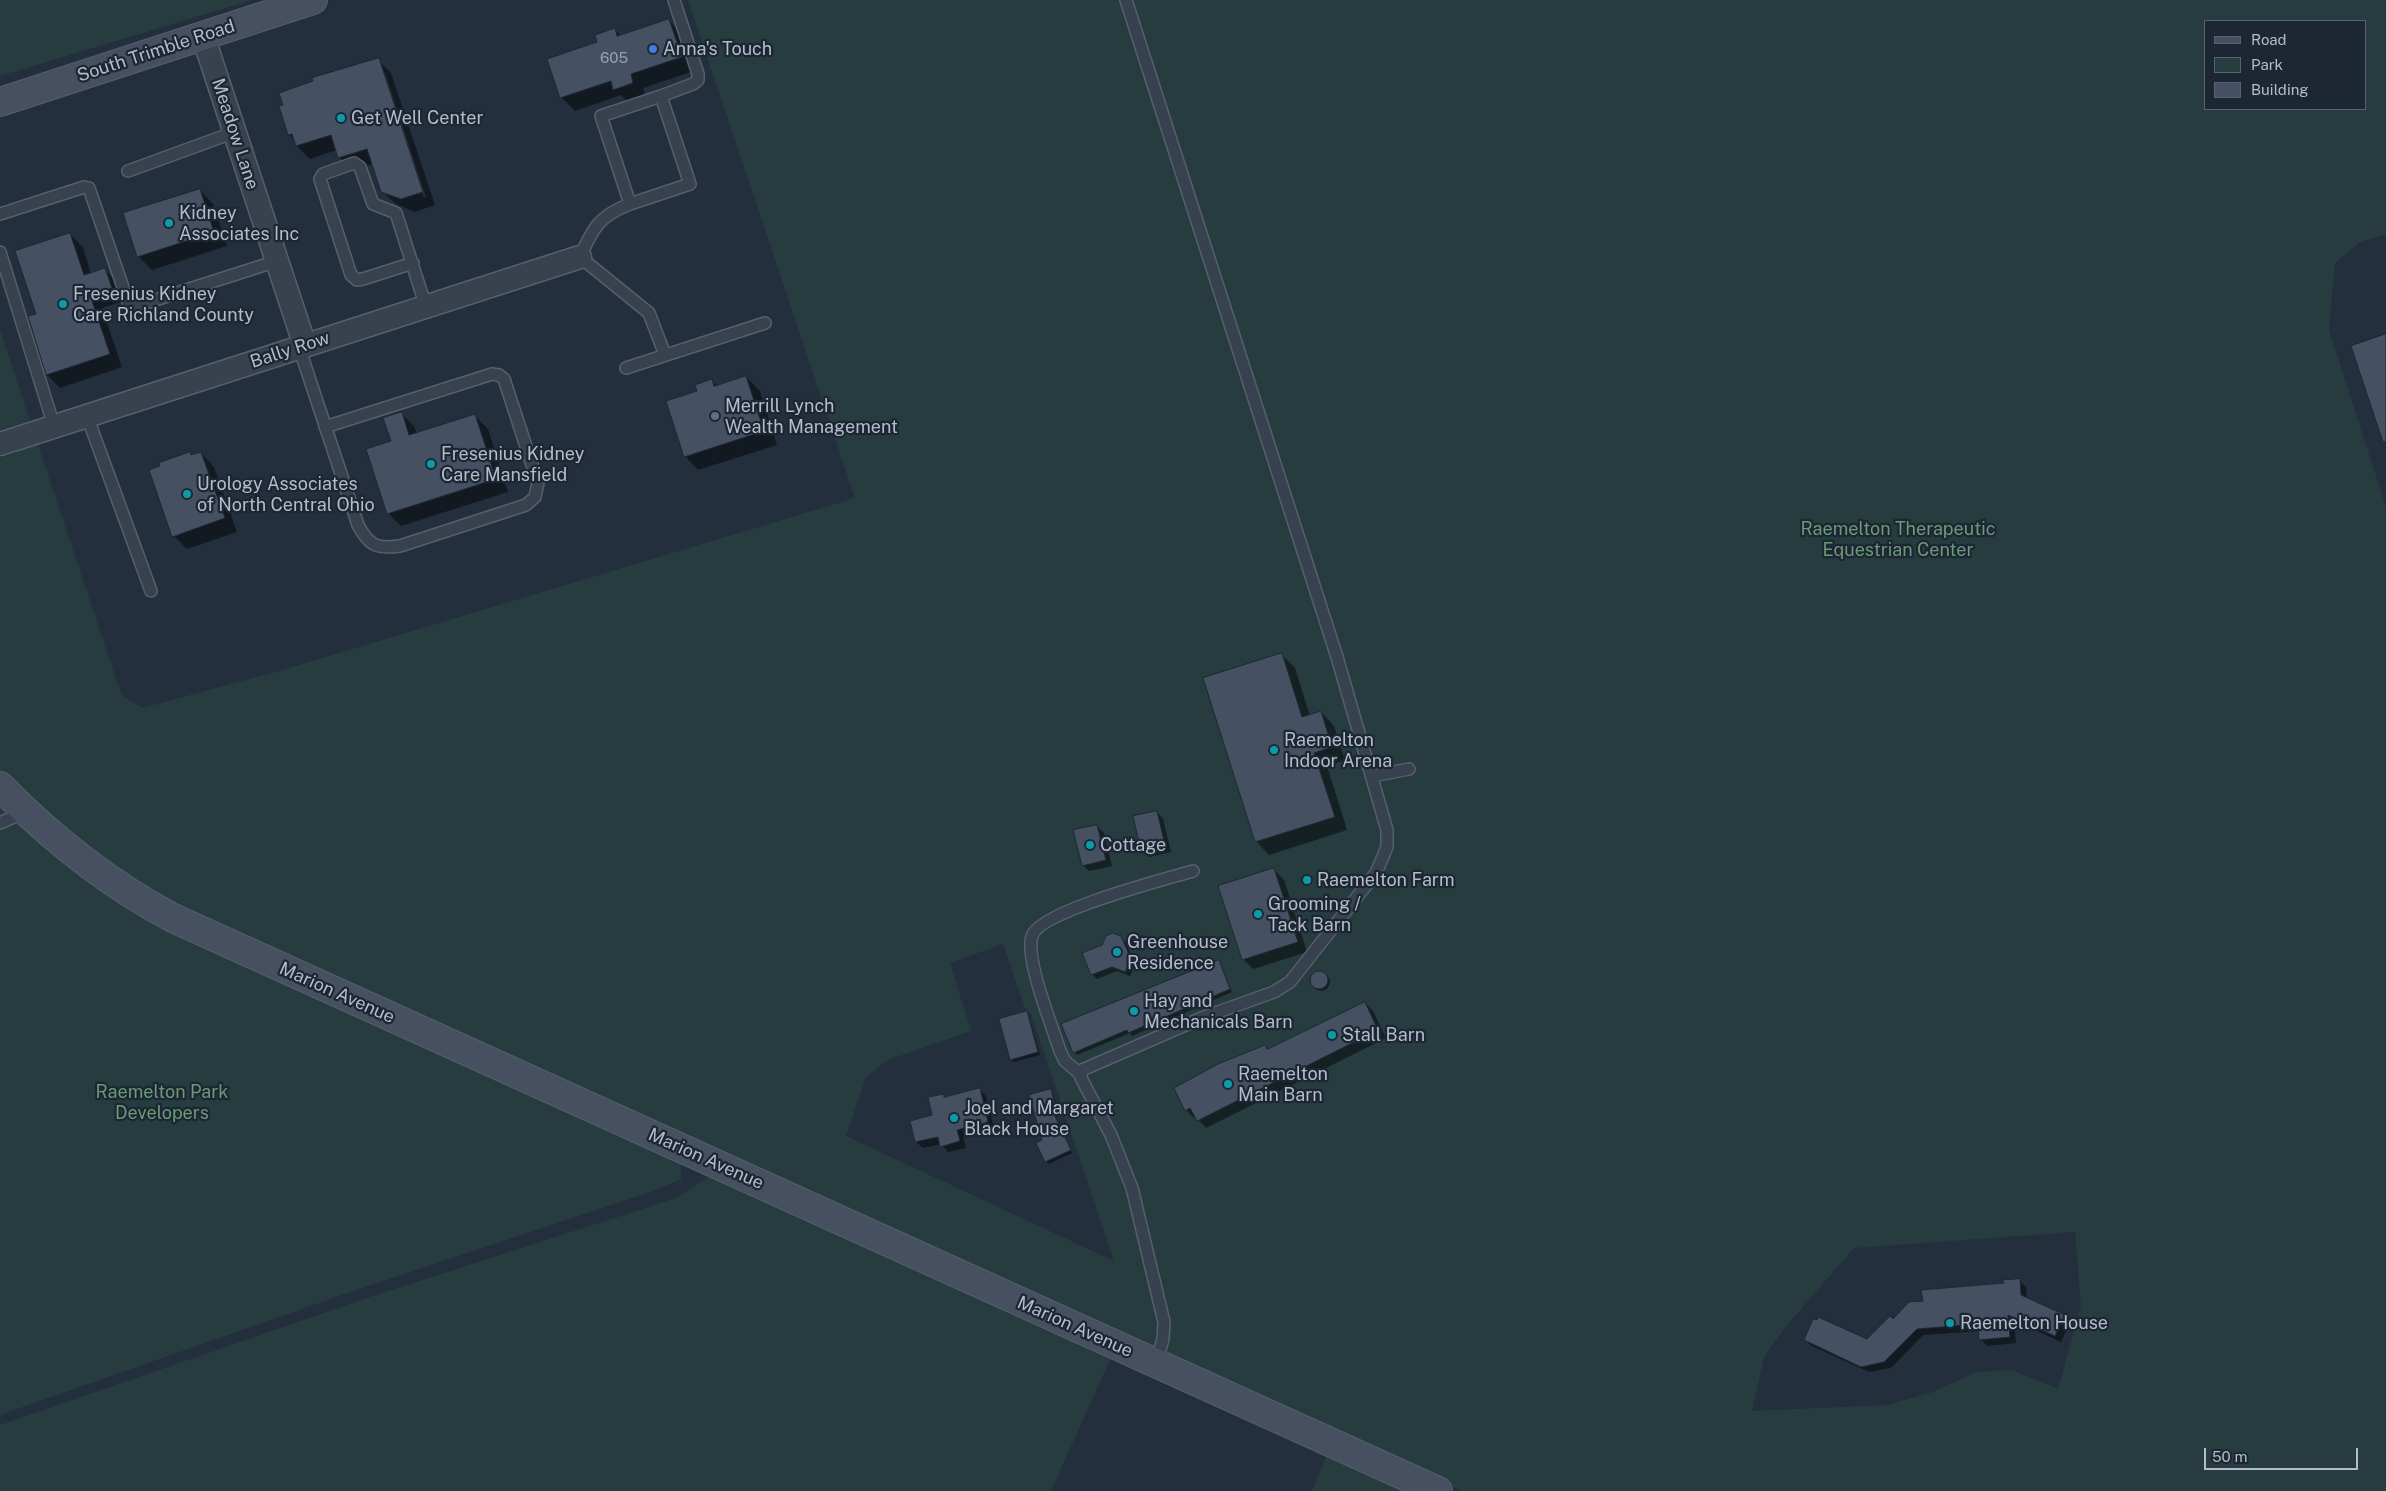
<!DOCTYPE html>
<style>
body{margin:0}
#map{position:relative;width:2386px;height:1491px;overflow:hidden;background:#242f3e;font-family:"Public Sans",sans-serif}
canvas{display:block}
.legend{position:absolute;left:2204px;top:20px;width:162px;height:90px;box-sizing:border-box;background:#1d2633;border:1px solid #59626f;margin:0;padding:6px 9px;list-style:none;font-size:15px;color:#b4bcc9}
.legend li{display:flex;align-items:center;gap:10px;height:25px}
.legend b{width:25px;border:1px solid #59626f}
.scale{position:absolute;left:2204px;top:1448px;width:154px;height:22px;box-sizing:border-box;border:2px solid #b4bcc9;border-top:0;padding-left:6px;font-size:15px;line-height:18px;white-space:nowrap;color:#b4bcc9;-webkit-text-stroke:4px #1d2633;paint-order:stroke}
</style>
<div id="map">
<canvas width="2386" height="1491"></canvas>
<ul class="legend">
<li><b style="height:6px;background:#465061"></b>Road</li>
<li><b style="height:14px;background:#263c3f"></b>Park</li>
<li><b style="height:14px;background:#455162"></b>Building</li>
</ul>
<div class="scale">50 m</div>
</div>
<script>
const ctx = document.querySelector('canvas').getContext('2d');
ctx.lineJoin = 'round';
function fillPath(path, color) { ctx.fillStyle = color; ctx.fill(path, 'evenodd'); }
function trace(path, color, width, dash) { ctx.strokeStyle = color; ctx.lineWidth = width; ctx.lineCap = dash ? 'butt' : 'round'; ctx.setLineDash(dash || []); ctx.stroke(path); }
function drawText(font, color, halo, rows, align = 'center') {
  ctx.font = font + ' "Public Sans",sans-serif'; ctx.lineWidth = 4.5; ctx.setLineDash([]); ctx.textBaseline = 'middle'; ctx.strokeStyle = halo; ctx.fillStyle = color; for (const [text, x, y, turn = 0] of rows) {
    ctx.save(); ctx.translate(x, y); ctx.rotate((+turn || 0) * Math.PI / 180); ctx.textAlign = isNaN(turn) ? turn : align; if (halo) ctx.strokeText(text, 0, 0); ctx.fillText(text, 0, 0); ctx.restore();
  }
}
const green = new Path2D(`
 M0 0H252L0 76Z
 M688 0H2386V234L2360 242 2335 263 2329 330 2386 507V1491H1461L213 926 140 887 28 800 0 772V458L38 445 121 694 142 708 279 671 855 498ZM2205 21H2365V109H2205ZM1003 944 1025 1008 1031 1014 1114 1261 846 1136 866 1077 888 1060 971 1031 950 963ZM2075 1232 2081 1306 2058 1389 2012 1370 1976 1372 1933 1392 1887 1405 1752 1411 1764 1357 1788 1324 1854 1248Z
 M0 329 30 421 0 430Z
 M0 802 33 835 677 1157 681 1168V1179L659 1189 359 1289 0 1415Z
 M713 1174 1112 1355 1051 1491H0V1425L370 1297 676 1198Z
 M1328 1452 1415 1491H1312Z`);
const shadow = new Path2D(`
 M668 20 682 34 694 71 643 88 646 96 628 103 621 95 575 111 561 97 599 43 614 29 621 36Z
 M378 60 391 73 435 205 415 212 396 204 382 191 373 164 353 170 339 157 337 150 310 159 297 146 290 134ZM382 73H385L426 197 424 198Z
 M200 190 213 204 227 246 152 270 138 256Z
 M70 234 83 247 91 274 105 270 118 283 124 301 102 308 122 367 60 388 47 375 29 317 38 315Z
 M746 377 760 391 777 445 698 470 685 456 699 392 712 381 717 386Z
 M401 413 414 426 417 434 475 416 488 429 508 492 401 526 388 513 392 442Z
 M190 453 193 456 201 453 214 467 237 532 187 549 174 536Z
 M1282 655 1295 668 1310 716 1321 712 1334 726 1345 760 1327 766 1347 830 1269 855 1256 841Z
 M1157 812 1163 819 1171 852 1149 857 1142 850Z
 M1097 826 1104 833 1112 866 1089 871 1083 865Z
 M1274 870 1284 880 1307 952 1253 969 1243 959Z
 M1121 937 1126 943 1135 965 1130 976 1117 971 1097 979 1092 974Z
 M1218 961 1232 992 1132 1036 1130 1033 1077 1055 1074 1052Z
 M1312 982a9 9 0 1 1 18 0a9 9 0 1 1-18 0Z
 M1365 1003 1373 1011 1386 1038 1206 1128 1196 1117 1194 1118 1186 1110 1268 1050Z
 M1026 1013 1029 1016 1040 1055 1014 1062 1011 1059Z
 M979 1089 986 1096 994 1128 963 1136 966 1148 948 1152 941 1144 923 1148 916 1142 911 1122 934 1116 943 1095 946 1098Z
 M1050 1090 1053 1093 1059 1116 1056 1117 1072 1153 1049 1164 1046 1161 1043 1141Z
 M2019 1280 2026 1287 2027 1299 2064 1316 2070 1322 2061 1342 2014 1320 2016 1343 1987 1346 1981 1339 1980 1331 1923 1335 1891 1368 1869 1372 1812 1346 1805 1340H1867L1893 1320 1924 1302Z`);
const building = new Path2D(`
 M669 19 682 57 631 74 633 83 613 90 611 81 560 98 547 59 597 42 595 35 615 28 617 36Z
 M379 58 423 192 401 199 381 192 367 149 338 158 331 135 296 146 292 134 288 135 279 106 283 105 279 93 313 81 312 78Z
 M200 189 214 232 137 257 123 213Z
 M70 233 84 275 105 268 112 288 90 295 110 354 46 375 28 316 36 314 15 251Z
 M2386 334V441L2383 442 2351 346Z
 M746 376 764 431 684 457 666 401 697 391 695 385 712 379 714 386Z
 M402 412 409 435 475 414 496 479 387 514 366 449 391 441 383 418Z
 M190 452 191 455 201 452 225 518 172 537 149 470 160 466 159 463Z
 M1282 653 1302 717 1321 711 1332 747 1314 753 1335 817 1255 842 1203 678Z
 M1157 811 1165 845 1141 851 1133 816Z
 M1097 825 1106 860 1082 866 1073 830Z
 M1274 868 1298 942 1242 960 1218 886Z
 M1113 933 1121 936 1131 959 1125 972 1112 967 1091 975 1082 953 1102 945 1106 936Z
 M1219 960 1230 989 1128 1033 1127 1030 1073 1053 1061 1024Z
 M1310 980a9 9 0 1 1 18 0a9 9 0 1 1-18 0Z
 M1365 1002 1378 1030 1197 1121 1190 1108 1185 1111 1174 1088 1218 1064 1265 1045 1267 1049Z
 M1027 1011 1038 1052 1010 1060 999 1019Z
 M980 1088 988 1122 957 1130 960 1141 940 1147 938 1137 915 1142 910 1121 932 1115 928 1097 944 1094V1097Z
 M1051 1089 1057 1113 1054 1114 1071 1150 1045 1162 1036 1143 1042 1140 1029 1095Z
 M2020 1279 2021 1295 2065 1315 2055 1336 2008 1315 2010 1337 1979 1340 1978 1324 1917 1329 1884 1362 1861 1367 1804 1340 1813 1319 1817 1320 1818 1317 1867 1339 1890 1316 1893 1319 1909 1302 1923 1301 1921 1290 2004 1283 2003 1280Z`);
const lane = new Path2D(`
 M1126 0 1337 657 1387 830V847L1376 873 1290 982 1274 992 1204 1017 1082 1070 1081 1078 1111 1135 1132 1188 1164 1322 1163 1339 1156 1364
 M661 96 693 84 698 80V74L674 0
 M128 171 235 132
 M630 204 690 184 661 96 601 116 630 204C599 216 593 228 580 257L649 313 665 355
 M0 214 84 187 89 188 130 308 277 261
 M0 252 54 426
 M413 263 363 279 357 280 351 275 320 179 323 174 354 163 360 167 373 204 396 213 426 307
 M299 347 358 525C369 546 377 549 400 546L526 505 535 497 538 483 504 379 499 375 492 374 325 427
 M626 368 765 323
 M87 416 151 591
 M1373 776 1409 769
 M0 823 25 812
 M1080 1074 1065 1061 1060 1051C1052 1025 1025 960 1032 936 1040 911 1166 879 1193 871`);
const street = new Path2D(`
 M203 36 305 346
 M0 444 580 257`);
const secondary = new Path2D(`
 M0 102 313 0
 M0 786C52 839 107 883 173 918L1438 1491`);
const markers = [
 [653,49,5,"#3f7fe0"],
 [341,118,5,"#0f9aa8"],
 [169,223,5,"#0f9aa8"],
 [63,304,5,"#0f9aa8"],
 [715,416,5,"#5c6f8a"],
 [431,464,5,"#0f9aa8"],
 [187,494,5,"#0f9aa8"],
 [1274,750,5,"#0f9aa8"],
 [1090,845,5,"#0f9aa8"],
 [1307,880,5,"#0f9aa8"],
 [1258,914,5,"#0f9aa8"],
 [1117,952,5,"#0f9aa8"],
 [1134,1011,5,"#0f9aa8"],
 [1332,1035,5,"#0f9aa8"],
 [1228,1084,5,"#0f9aa8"],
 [954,1118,5,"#0f9aa8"],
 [1950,1323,5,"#0f9aa8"]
];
const numberNames = [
 ["605",614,58]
];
const poiNames = [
 ["Anna's Touch",663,49],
 ["Get Well Center",351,118],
 ["Kidney",179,213],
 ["Associates Inc",179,234],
 ["Fresenius Kidney",73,294],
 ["Care Richland County",73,315],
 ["Merrill Lynch",725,406],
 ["Wealth Management",725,427],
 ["Fresenius Kidney",441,454],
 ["Care Mansfield",441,475],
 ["Urology Associates",197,484],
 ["of North Central Ohio",197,505],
 ["Raemelton",1284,740],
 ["Indoor Arena",1284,761],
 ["Cottage",1100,845],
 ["Raemelton Farm",1317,880],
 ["Grooming /",1268,904],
 ["Tack Barn",1268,925],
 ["Greenhouse",1127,942],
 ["Residence",1127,963],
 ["Hay and",1144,1001],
 ["Mechanicals Barn",1144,1022],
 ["Stall Barn",1342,1035],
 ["Raemelton",1238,1074],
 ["Main Barn",1238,1095],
 ["Joel and Margaret",964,1108],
 ["Black House",964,1129],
 ["Raemelton House",1960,1323]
];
const streetNames = [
 ["South Trimble Road",156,51,-18],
 ["Meadow Lane",235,134,72],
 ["Bally Row",290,350,-18],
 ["Marion Avenue",337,993,24],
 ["Marion Avenue",706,1159,24],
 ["Marion Avenue",1075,1327,24]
];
const parkNames = [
 ["Raemelton Therapeutic",1898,529],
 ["Equestrian Center",1898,550],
 ["Raemelton Park",162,1092],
 ["Developers",162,1113]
];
fillPath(green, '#263c3f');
fillPath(shadow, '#0007');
fillPath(building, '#455162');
trace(building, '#1f2835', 1);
trace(lane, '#565f6c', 14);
trace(street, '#565f6c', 25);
trace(secondary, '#565f6c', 30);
trace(lane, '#38414e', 11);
trace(street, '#38414e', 22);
trace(secondary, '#465061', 28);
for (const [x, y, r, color] of markers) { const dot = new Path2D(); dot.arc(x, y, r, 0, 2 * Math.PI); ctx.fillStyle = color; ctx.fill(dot); trace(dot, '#1d2633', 2); }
drawText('15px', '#98a1af', null, numberNames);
drawText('18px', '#b4bcc9', '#1d2633', poiNames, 'left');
drawText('18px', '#b4bcc9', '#1d2633', streetNames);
drawText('18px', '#6b9a76', '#1d2633', parkNames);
</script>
